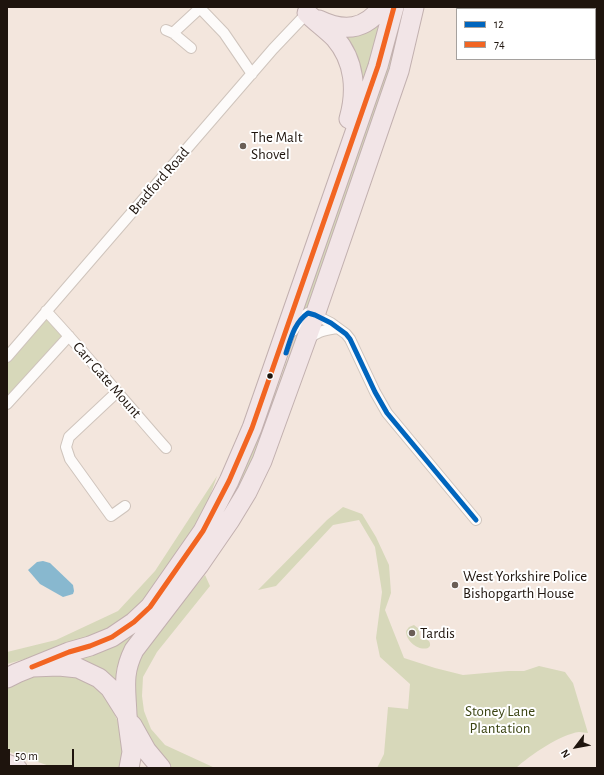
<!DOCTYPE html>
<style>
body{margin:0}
#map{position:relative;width:604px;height:775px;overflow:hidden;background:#f3e6dd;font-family:"Alegreya Sans",sans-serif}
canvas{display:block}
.frame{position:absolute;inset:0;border:8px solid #1e140d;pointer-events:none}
.legend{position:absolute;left:456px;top:8px;width:140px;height:52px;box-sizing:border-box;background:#fff;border:1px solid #a5a19e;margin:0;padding:5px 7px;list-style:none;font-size:12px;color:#1e140d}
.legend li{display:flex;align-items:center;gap:8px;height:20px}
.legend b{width:20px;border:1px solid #a5a19e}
.north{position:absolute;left:556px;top:727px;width:40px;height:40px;-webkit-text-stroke:3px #fff;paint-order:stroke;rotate:238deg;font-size:11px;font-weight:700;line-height:16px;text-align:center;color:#1e140d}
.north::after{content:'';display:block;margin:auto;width:14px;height:18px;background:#1e140d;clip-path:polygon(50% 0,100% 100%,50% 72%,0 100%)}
.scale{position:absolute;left:8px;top:749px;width:66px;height:18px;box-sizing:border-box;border:2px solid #1e140d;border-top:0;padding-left:5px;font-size:12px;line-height:14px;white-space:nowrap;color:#1e140d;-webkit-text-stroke:3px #fff;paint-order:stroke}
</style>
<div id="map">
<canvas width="604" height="775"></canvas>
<div class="frame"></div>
<ul class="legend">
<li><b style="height:5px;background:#0065bd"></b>12</li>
<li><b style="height:5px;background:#f26522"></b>74</li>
</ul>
<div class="north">N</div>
<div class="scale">50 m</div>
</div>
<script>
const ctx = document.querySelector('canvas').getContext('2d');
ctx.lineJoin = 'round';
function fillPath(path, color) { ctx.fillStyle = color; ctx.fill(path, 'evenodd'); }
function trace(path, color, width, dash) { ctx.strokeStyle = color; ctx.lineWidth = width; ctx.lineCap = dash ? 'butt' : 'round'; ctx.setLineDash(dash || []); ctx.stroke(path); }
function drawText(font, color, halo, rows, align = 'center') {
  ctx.font = font + ' "Alegreya Sans",sans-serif'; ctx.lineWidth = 4; ctx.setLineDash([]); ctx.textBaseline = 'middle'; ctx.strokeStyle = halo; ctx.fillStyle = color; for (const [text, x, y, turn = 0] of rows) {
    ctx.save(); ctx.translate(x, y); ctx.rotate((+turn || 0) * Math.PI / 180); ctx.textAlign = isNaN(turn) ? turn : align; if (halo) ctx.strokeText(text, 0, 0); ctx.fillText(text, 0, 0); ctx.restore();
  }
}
const green = new Path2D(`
 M399 7H409L384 96 311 309 298 315Z
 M384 15 364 87 341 34Z
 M46 311 69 336 7 404V357Z
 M299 327 303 331 249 477 118 671 116 682 73 659 127 634 262 420 276 391Z
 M217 476 207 505 191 533 141 609 93 640 7 664V652L56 640 118 611 155 571Z
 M343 507 362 514 376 537 389 565 391 593 385 610 404 658 435 668 463 675 508 671H524L539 666 565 672 573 683 588 733C585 733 582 732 579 732 561 734 529 756 516 768H377L384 754 388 707 408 709 410 684 380 657 376 638 382 592 375 547 359 520 333 525 276 586 258 590 327 520Z
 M205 575 210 586 157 652 143 677 142 696 144 711 151 729 165 745 215 768H168L135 715 132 696 137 661 172 615Z
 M414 625 419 629 420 639C425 639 431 639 430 646L428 648C418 651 406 641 406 631L409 627Z
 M42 674C55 675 67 674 79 678 107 687 124 726 124 753 124 758 122 763 121 768H55L7 751V687L18 678Z`);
const water = new Path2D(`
 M43 561 50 563 73 585 74 591 73 594 63 597 40 584 28 570 37 562Z`);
const street = new Path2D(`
 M199 7 224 33 252 74
 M166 30 173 33 191 48
 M173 33 200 8
 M46 311C88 356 126 403 166 448
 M293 331 301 318 308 313 315 315 331 323 346 334 350 339 375 392 387 413 476 520
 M308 340C316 331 326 330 337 328
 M7 357 273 49 310 10
 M117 392 69 437 66 447 70 459 111 516 125 506
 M7 404 69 336`);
const highway = new Path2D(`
 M307 13C316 22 326 29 335 38 355 61 357 91 349 119
 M319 20C344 32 365 30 382 7
 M32 667 69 652 90 646 112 637 134 622 150 607 203 531 229 481 252 428 378 66 394 7
 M7 678 17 673 32 667 59 666 78 668 99 678 110 688 127 715 132 752 129 768
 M127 715C126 688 122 674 134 650L199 565 230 520 247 492 262 461 315 315 399 71 414 7
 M132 725 146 750 161 768
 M7 764 17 768`);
const bus1 = new Path2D(`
 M286 353C291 338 294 323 308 313L315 315 331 323 346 334 350 339 375 392 387 413 476 520`);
const bus2 = new Path2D(`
 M32 667 69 652 90 646 112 637 134 622 150 607 203 531 229 481 252 428 378 66 394 7`);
const markers = [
 [243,146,4,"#695e56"],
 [270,376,3.5,"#1e140d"],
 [455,585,4,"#695e56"],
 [412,633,4,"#695e56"]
];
const poiNames = [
 ["The Malt",251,137],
 ["Shovel",251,154],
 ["West Yorkshire Police",463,576],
 ["Bishopgarth House",463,593],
 ["Tardis",420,633]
];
const streetNames = [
 ["Bradford Road",159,181,-49],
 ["Carr Gate Mount",107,380,49]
];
const parkNames = [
 ["Stoney Lane",500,711],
 ["Plantation",500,728]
];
fillPath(green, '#d7d8ba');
fillPath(water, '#88b8cf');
trace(street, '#cfc4bc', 12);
trace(highway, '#c2b0af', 21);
trace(street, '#fdfbfa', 10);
trace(highway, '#f2e5e7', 19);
trace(bus1, '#0065bd', 5);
trace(bus2, '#f26522', 5);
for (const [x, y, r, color] of markers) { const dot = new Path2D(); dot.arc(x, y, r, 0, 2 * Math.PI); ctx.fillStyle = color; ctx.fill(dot); trace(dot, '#fff', 1.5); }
drawText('15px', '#1e140d', '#fff', poiNames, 'left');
drawText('15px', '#1e140d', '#fff', streetNames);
drawText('15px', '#3b4412', '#fff', parkNames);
</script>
